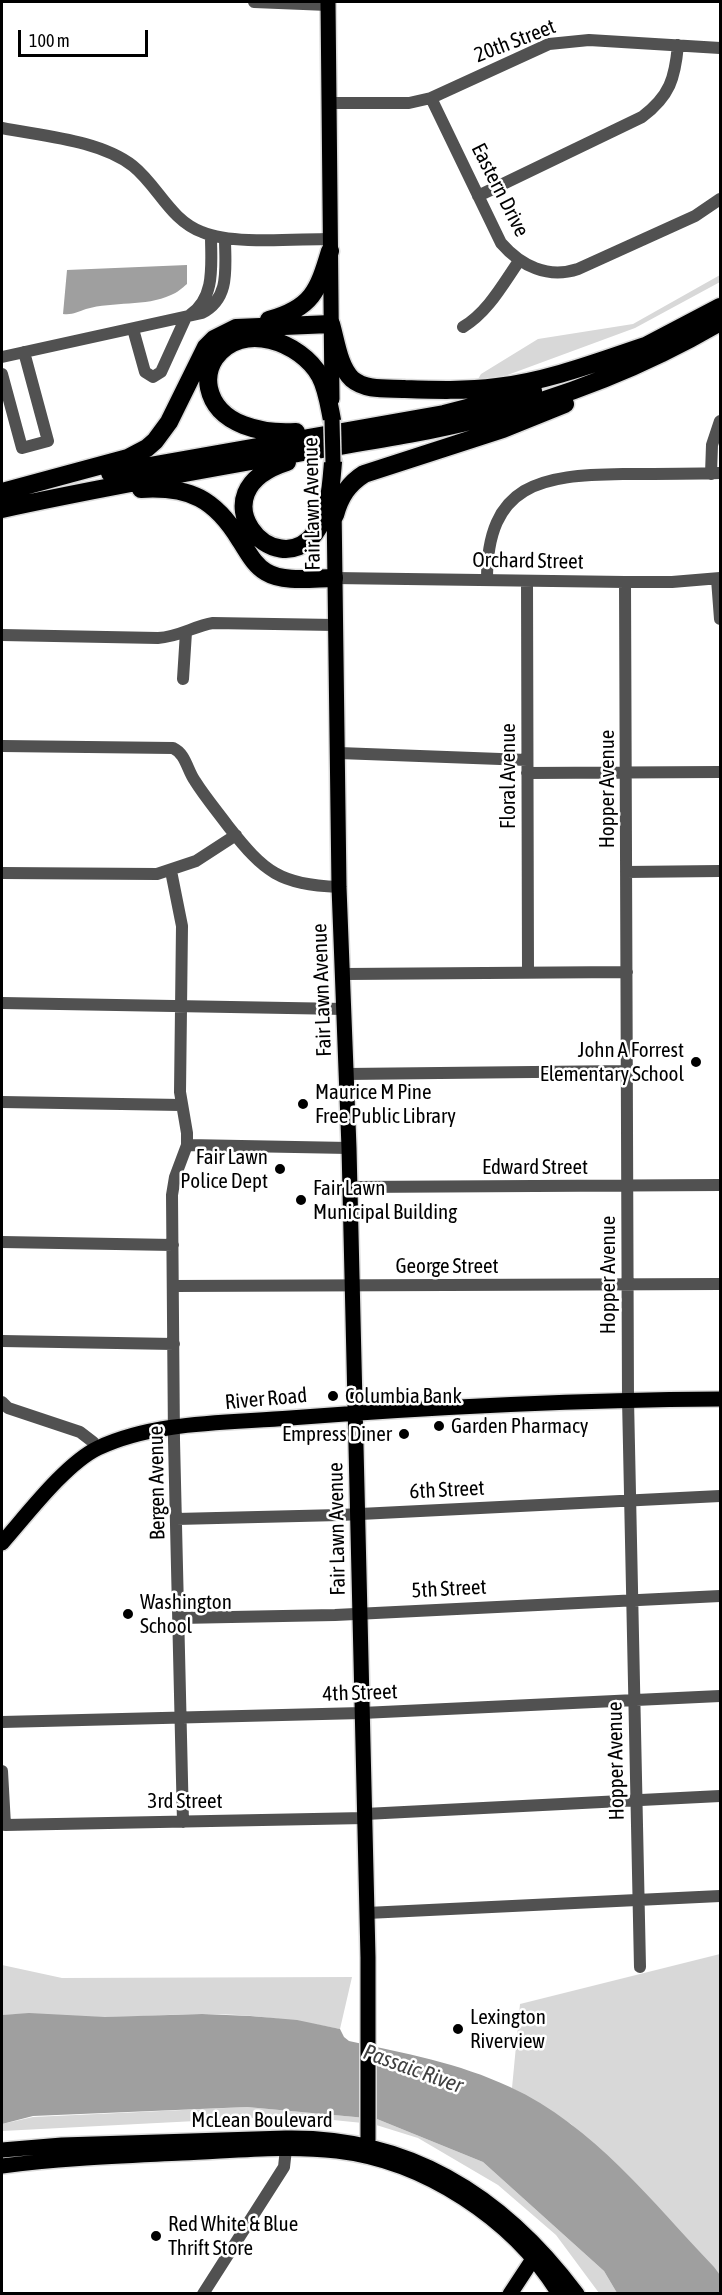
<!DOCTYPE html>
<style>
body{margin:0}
#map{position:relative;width:722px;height:2295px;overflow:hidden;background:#fff;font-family:"Asap Condensed",sans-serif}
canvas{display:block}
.frame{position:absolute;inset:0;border:3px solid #000;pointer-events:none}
.scale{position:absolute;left:18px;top:30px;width:130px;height:27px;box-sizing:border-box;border:3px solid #000;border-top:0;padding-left:8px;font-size:18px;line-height:21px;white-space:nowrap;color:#000;-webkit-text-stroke:4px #fff;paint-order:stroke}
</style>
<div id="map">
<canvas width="722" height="2295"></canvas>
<div class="frame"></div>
<div class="scale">100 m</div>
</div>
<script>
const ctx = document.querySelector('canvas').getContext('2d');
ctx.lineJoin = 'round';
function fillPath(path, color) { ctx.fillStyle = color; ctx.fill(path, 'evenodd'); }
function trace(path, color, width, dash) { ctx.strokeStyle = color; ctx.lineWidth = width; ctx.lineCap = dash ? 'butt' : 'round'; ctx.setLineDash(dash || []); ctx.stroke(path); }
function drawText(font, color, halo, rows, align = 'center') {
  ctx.font = font + ' "Asap Condensed",sans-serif'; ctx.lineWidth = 5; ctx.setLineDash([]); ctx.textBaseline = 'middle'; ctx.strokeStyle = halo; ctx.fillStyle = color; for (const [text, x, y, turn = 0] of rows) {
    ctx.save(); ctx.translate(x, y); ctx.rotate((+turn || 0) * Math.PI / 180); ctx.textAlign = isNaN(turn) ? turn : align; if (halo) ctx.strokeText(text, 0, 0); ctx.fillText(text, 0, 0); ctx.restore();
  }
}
const green = new Path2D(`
 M720 275V282L635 328 494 380 475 384 481 374 538 339 633 324Z
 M720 1954V2275L571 2124 512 2088 520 2004Z
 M2 1965 62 1978 352 1977 340 2029C295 2020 250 2014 204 2014 171 2014 139 2017 107 2017 72 2018 37 2012 2 2015Z
 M247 2107 377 2119 483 2162 604 2271 617 2293H599L556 2235 498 2185 418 2138 373 2124 293 2116 2 2131V2124L33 2117Z`);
const water = new Path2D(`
 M187 265V284C182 288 177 293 171 295 145 307 114 301 86 309 77 312 73 315 63 314L67 270Z
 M29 2013 105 2017 202 2014 250 2016 297 2020 340 2029 344 2037 349 2041C404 2053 459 2063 510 2087 593 2125 653 2203 714 2267L720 2275V2293H617L604 2271 483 2162 377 2119 247 2107 33 2116 2 2124V2015Z`);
const minor = new Path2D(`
 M254 2 328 5
 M431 98 501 243C521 266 548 279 578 269L695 216 720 199
 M329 103H409L431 98 549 44 589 40 720 48
 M2 128C42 136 100 140 133 166 158 186 170 220 202 232 233 245 294 239 330 239
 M478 196 642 117C670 96 675 78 678 45
 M190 315C216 297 211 264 211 236
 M463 327C488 312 503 284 519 261
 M133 329 145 372 153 377 161 372 186 317
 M2 357 202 313C231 298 225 267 225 238
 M2 374 22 448 48 441 24 352
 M711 474 712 445 720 421
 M334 578 625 582H672L720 578
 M717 579 720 619
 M487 580C487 483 541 475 623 474 656 474 688 474 720 473
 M527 581 528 972
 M625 582 628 1399 640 1967
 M2 635 158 638C179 637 194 626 213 623L335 625
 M183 679 186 632
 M2 746 173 748C186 754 187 770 195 781 205 797 217 811 228 826 265 873 279 884 339 887
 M339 753 527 760
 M527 773 720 772
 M171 871 182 926 180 1092 187 1133V1145L175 1177 172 1195 174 1440 183 1822
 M626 872 720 871
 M2 873 157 874 196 861 236 835
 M344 974 627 972
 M2 1003 345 1009
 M346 1074 627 1071
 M2 1102 181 1105
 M187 1145 349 1148
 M349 1187 720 1185
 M2 1242 173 1245
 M173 1286 720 1284
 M2 1341 174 1344
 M2 1402 8 1408 80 1432 93 1442 96 1449
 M176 1519 340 1515 720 1496
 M179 1618 335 1615 720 1596
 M2 1722 362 1713 720 1696
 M2 1771 5 1825 365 1818
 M365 1814 720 1796
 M367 1913 720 1896
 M203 2294 284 2167 286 2149 283 2143`);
const major = new Path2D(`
 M328 2 332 399
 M334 504 339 887 349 1148 368 1957V2156
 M2 1543C26 1516 65 1464 98 1448 155 1421 228 1423 290 1418 433 1407 577 1400 720 1399
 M2 2150 62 2145 286 2138C410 2136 504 2196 577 2294
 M2 2166C62 2158 122 2156 182 2153 233 2151 286 2145 337 2151 424 2161 513 2219 559 2294
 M510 2294 533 2259`);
const highway = new Path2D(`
 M269 320C312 308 318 291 330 251
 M640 349 720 307
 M296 432C264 434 217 426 209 388 207 378 209 367 215 358 242 320 301 342 320 376 327 389 329 405 332 420
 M287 462C193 492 275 586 315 533 330 512 331 486 333 462
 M110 473 444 414 533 391
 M141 489C190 486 215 499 240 540 248 552 254 565 266 572 284 583 314 578 334 578
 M2 492 128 458 147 448 155 441 169 422 206 347 214 339 236 328 331 324C336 341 339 367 352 379 366 391 388 388 405 389 435 390 466 391 497 387 549 381 600 361 651 344
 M2 509C98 488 194 471 291 454 353 443 416 435 478 419 563 398 645 366 720 322
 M335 515C340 497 348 484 364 474L503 429 565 404`);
const majorBridge = new Path2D(`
 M332 420 333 462`);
const markers = [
 [696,1062,6,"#000"],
 [303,1104,6,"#000"],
 [280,1169,6,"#000"],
 [301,1200,6,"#000"],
 [333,1396,6,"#000"],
 [439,1426,6,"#000"],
 [404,1434,6,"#000"],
 [128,1614,6,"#000"],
 [458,2029,6,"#000"],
 [156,2236,6,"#000"]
];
const streetNames = [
 ["20th Street",515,41,-21],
 ["Eastern Drive",500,190,63],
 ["Fair Lawn Avenue",312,504,-91],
 ["Orchard Street",528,561,1],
 ["Floral Avenue",508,776,-90],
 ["Hopper Avenue",607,789,-90],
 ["Fair Lawn Avenue",322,990,-92],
 ["Edward Street",535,1167],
 ["George Street",447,1266],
 ["Hopper Avenue",608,1275,-90],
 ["River Road",266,1399,-5],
 ["Bergen Avenue",157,1483,-91],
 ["6th Street",447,1490,-3],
 ["Fair Lawn Avenue",337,1529,-91],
 ["5th Street",449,1589,-3],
 ["4th Street",360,1693,-2],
 ["Hopper Avenue",616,1761,-91],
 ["3rd Street",185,1801],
 ["McLean Boulevard",262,2120]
];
const poiNames = [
 ["John A Forrest",684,1050,"right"],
 ["Elementary School",684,1074,"right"],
 ["Maurice M Pine",315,1092],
 ["Free Public Library",315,1116],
 ["Fair Lawn",268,1157,"right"],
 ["Police Dept",268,1181,"right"],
 ["Fair Lawn",313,1188],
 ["Municipal Building",313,1212],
 ["Columbia Bank",345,1396],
 ["Garden Pharmacy",451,1426],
 ["Empress Diner",392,1434,"right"],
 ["Washington",140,1602],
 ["School",140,1626],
 ["Lexington",470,2017],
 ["Riverview",470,2041],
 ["Red White & Blue",168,2224],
 ["Thrift Store",168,2248]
];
const waterNames = [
 ["Passaic River",413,2069,20]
];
fillPath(green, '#d8d8d8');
fillPath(water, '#9f9f9f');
trace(major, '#dbdbdb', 18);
trace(highway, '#dbdbdb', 21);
trace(minor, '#515151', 12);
trace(major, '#000', 15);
trace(highway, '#000', 18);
trace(majorBridge, '#dbdbdb', 18, []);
trace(majorBridge, '#000', 15);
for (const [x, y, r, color] of markers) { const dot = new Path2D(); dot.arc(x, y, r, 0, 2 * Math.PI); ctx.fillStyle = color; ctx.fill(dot); trace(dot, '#fff', 2); }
drawText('21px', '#000', '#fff', streetNames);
drawText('21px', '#000', '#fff', poiNames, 'left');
drawText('italic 22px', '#404040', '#fff', waterNames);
</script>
